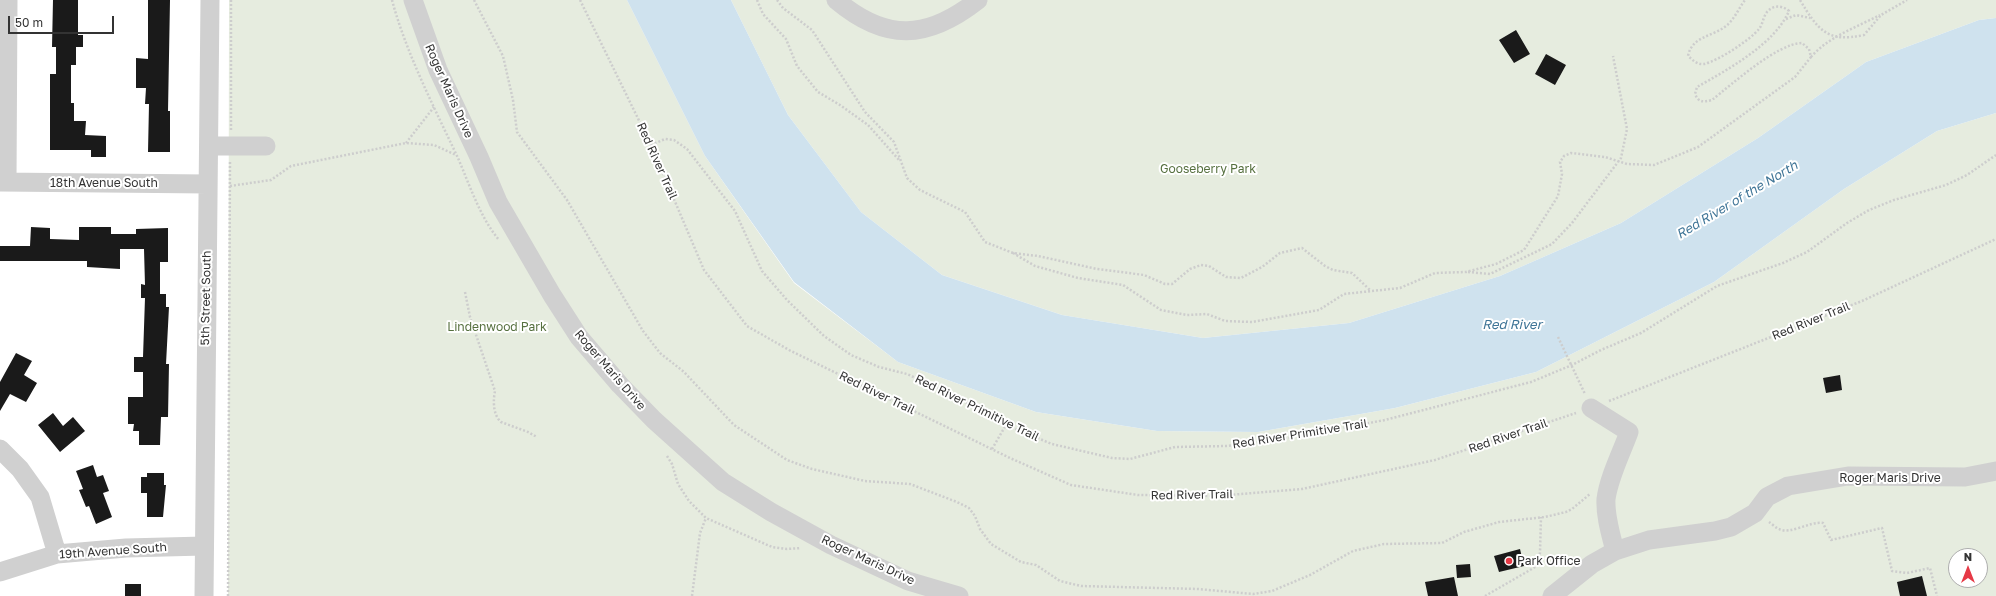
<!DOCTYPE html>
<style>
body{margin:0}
#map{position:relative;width:1996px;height:596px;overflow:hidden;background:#fff;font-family:"Golos Text",sans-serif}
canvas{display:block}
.north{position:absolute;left:1948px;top:548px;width:40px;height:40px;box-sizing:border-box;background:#fff;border:1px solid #adadad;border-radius:50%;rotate:0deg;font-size:11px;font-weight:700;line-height:16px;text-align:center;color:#333}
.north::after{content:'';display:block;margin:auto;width:14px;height:18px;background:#e63946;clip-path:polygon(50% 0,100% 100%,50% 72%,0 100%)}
.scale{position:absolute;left:8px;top:16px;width:106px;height:18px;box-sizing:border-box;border:2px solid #333;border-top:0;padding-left:5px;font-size:12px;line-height:14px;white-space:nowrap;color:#333;-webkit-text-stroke:3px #fff;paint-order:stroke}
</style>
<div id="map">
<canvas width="1996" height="596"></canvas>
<div class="north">N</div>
<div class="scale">50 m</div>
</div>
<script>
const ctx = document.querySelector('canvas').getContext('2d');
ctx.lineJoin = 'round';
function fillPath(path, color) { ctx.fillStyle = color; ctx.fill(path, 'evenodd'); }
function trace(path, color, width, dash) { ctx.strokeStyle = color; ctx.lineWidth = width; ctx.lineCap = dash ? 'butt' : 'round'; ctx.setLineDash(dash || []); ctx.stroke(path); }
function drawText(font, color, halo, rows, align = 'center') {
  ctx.font = font + ' "Golos Text",sans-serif'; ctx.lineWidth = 4; ctx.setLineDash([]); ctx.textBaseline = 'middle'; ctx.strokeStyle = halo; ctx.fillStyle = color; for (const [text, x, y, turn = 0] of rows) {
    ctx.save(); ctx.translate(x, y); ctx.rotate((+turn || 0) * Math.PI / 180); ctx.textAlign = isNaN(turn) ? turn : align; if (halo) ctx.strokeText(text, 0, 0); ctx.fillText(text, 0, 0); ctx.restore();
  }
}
const green = new Path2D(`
 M229 0H627L705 156 794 283 898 362 1036 412 1157 431 1258 432 1395 408 1536 372 1714 282 1844 189 1937 131 1996 113V596H228ZM1956 556H1980V580H1956Z
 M731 0H1996V18L1979 20 1866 62 1758 138 1621 223 1500 276 1349 323 1203 338 1062 315 942 275 861 212 788 115Z`);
const water = new Path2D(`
 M627 0H731L788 115 861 212 942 275 1062 315 1203 338 1349 323 1500 276 1621 223 1758 138 1866 62 1979 20 1996 18V113L1937 131 1844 189 1714 282 1536 372 1395 408 1258 432 1157 431 1036 412 898 362 794 282 705 156Z`);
const building = new Path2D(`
 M53 0H78V35H83V47H76V65H71V103H74V121H86L85 135 106 136V157H91V150H50V74H56V47H52Z
 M148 0H170L168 111H170V152H148L149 104H145L146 88H136V58L148 59Z
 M1516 30 1530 54 1514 63 1499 40Z
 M1546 54 1566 65 1555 85 1535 74Z
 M31 227 50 228V239L79 240V227H111V234H136V229L168 228V262H160V294H166V307H169L166 364H169L168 417H161L160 445H139V431H133L134 424H128V397H143V372H134V357H143L145 298H141V284L145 285 144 249H120V269L87 267V261H0V246H30Z
 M16 353 32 361 24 375 37 383 26 402 10 394 0 411V382Z
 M1840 375 1842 390 1826 393 1823 378Z
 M53 413 63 426 73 417 85 431 60 452 38 425Z
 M93 465 97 477 103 475 109 491 103 493 112 517 96 524 89 506 86 507 79 490 83 489 76 471Z
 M147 473H164V485H166L163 517H147V493H141V477H147Z
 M1520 549 1524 566 1499 572 1494 556Z
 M1470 564 1471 577 1457 578 1456 565Z
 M1922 576 1927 596H1900L1897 582Z
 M1454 577 1458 596H1428L1425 582Z
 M125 584H141V596H125Z`);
const path = new Path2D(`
 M392 0C406 53 435 109 458 158 470 186 480 217 499 240
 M474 0 503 56 513 100 517 132 567 200 643 331 660 353 684 372 734 425 787 460 812 469 865 481 910 484 957 502 969 508 975 516 980 529 991 544 1021 562 1036 565 1060 581 1081 586 1198 589 1253 594 1272 591 1310 575 1353 551 1384 544 1442 543 1464 532 1499 522 1545 517 1566 512 1572 509 1590 494
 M580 0 651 145 704 270 747 326 789 350 1010 458 1071 485 1138 495 1217 496 1302 489 1435 460 1576 413
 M757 0 763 14 786 39 797 66 818 92 840 105 868 125 900 161
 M777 0 783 8 812 30 865 112 894 142 907 178 920 190 965 212 985 242 1013 253 1038 256 1097 269 1144 275 1165 284H1172L1190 269 1201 265 1209 266 1226 277 1241 278 1262 267 1280 253 1302 248 1325 266 1333 270 1352 273 1370 290
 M1800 0C1818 30 1827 43 1864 35L1881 15 1907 0
 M1786 19 1796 15 1810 18
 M1811 57C1828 37 1857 27 1880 15
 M231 130V0
 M406 143 434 107
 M651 145 665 139 674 140 687 149 735 211 762 271 787 300 824 336 851 355 879 367 907 374 953 395 1006 425 1052 444 1112 458 1130 459 1175 447 1227 446 1289 438 1385 420 1531 382 1572 365 1601 350 1641 333 1717 286 1783 263 1807 252 1847 223 1869 210 1894 200 1946 185 1967 175 1996 155
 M230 186 271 180 291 166 406 143 434 145 456 155
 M1013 253 1035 266 1078 278 1123 285 1161 310 1187 315 1207 314 1225 321 1252 322 1319 310 1344 294 1400 288 1435 273 1466 272 1496 264 1524 250 1558 196 1562 174 1560 162 1564 156 1571 153 1605 157 1627 164 1654 165 1698 147 1795 77 1811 57 1809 49 1802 43C1778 43 1732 84 1712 100 1703 102 1699 103 1695 94L1697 87C1727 70 1775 44 1789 11 1782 5 1773 5 1767 12 1763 17 1763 24 1759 29 1750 40 1718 61 1704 64 1697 65 1693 60 1688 56 1692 36 1712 37 1726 26 1734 20 1739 8 1745 0
 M1468 272 1490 274 1552 244 1572 223 1621 158 1627 129 1613 56
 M465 292 470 317 495 391C493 401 493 415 501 422L528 432 537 437
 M1558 337 1585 394
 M1609 401 1862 301 1996 239
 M992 449 1006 425
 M667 456 672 464 678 484 689 501 706 518 772 547 787 549 801 548
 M1769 522C1772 524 1776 528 1779 529 1790 535 1810 521 1823 523L1831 540 1882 528 1892 571 1907 573 1930 568 1937 596
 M228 596 230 161
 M692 596 700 533 706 518
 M1485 596 1537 566 1540 553 1541 517`);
const minor = new Path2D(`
 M413 0 438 70 479 157 498 202 552 295 579 337 620 385 654 420 723 482 771 512 831 545 908 581 959 596
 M836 0C886 42 927 40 978 0
 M209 146H266
 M0 182 208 184
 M7 182 8 0
 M1591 408 1629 432C1621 454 1609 477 1606 499 1605 516 1611 535 1615 551
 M0 449 20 469 40 497 57 554
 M0 572 57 554 126 548 204 546
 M204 596 210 0
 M1552 596 1592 564 1615 551 1649 540 1715 531 1731 527 1755 513 1767 497 1788 486 1848 476 1965 477 1996 471`);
const markers = [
 [1509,561,4,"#e63946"]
];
const streetNames = [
 ["Roger Maris Drive",449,91,66],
 ["Red River Trail",657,161,66],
 ["18th Avenue South",104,183],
 ["5th Street South",206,298,-89],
 ["Red River Trail",1811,321,-22],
 ["Roger Maris Drive",610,370,49],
 ["Red River Trail",877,393,26],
 ["Red River Primitive Trail",977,408,26],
 ["Red River Primitive Trail",1300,434,-9],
 ["Red River Trail",1508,436,-19],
 ["Roger Maris Drive",1890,478],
 ["Red River Trail",1192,495,-1],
 ["19th Avenue South",113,551,-4],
 ["Roger Maris Drive",868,560,25]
];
const parkNames = [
 ["Gooseberry Park",1208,169],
 ["Lindenwood Park",497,327]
];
const poiNames = [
 ["Park Office",1517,561]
];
const waterNames = [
 ["Red River of the North",1737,200,-31],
 ["Red River",1512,325]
];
fillPath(green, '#e6ecdf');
fillPath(water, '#cfe2ee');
fillPath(building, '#1a1a1a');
trace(path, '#cdcdcd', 2.5, [2, 2]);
trace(minor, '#d0d0d0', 19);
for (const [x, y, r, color] of markers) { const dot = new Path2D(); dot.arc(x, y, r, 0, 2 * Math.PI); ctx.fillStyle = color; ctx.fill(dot); trace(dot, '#fff', 1.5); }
drawText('12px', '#333', '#fff', streetNames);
drawText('12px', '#56703f', '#fff', parkNames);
drawText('12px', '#333', '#fff', poiNames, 'left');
drawText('italic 13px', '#3f7597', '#fff', waterNames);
</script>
